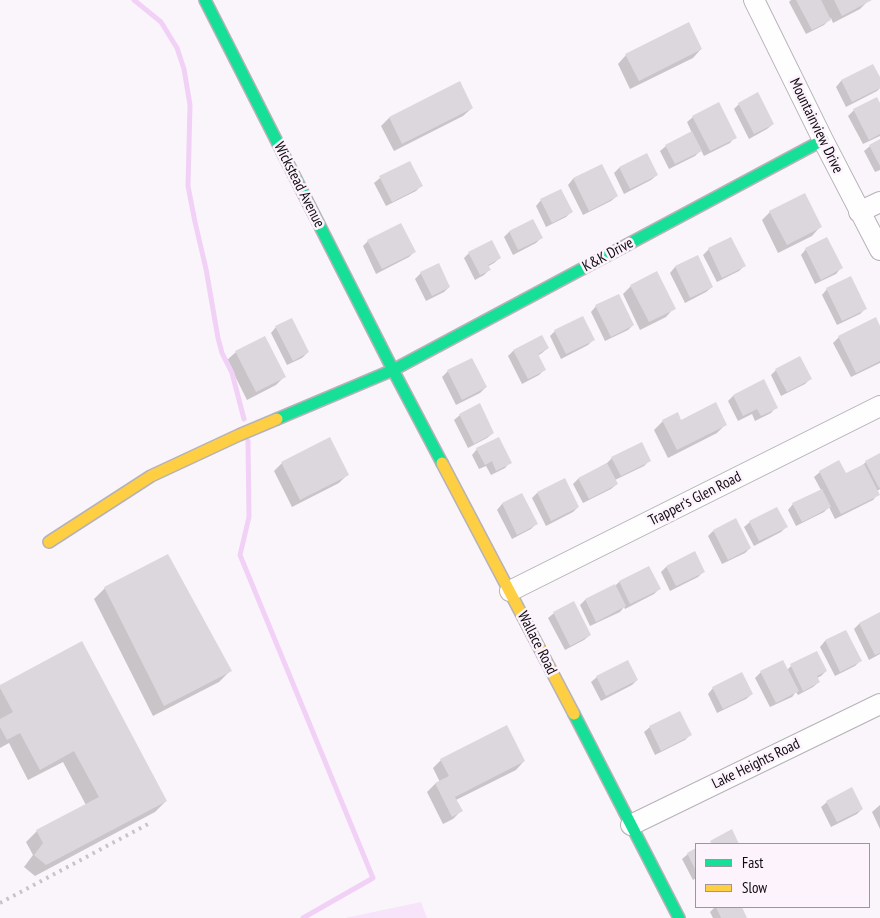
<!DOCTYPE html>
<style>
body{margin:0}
#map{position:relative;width:880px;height:918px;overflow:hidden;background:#faf5fb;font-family:"PT Sans Narrow",sans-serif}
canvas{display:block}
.legend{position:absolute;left:695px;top:843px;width:175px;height:65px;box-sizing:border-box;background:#fcf3fd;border:1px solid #9d969e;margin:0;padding:6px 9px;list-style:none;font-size:15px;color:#0f0a10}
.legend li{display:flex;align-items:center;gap:10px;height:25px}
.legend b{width:25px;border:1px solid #9d969e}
</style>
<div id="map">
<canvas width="880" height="918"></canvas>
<ul class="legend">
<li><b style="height:6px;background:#16e098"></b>Fast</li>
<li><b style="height:6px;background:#ffcf43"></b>Slow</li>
</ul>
</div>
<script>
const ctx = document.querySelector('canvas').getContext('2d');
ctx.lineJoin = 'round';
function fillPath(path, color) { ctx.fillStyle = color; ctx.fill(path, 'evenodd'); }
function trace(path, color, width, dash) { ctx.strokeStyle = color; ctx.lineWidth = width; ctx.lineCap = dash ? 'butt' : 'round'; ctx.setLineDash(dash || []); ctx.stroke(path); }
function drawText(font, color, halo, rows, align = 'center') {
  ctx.font = font + ' "PT Sans Narrow",sans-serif'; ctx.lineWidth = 5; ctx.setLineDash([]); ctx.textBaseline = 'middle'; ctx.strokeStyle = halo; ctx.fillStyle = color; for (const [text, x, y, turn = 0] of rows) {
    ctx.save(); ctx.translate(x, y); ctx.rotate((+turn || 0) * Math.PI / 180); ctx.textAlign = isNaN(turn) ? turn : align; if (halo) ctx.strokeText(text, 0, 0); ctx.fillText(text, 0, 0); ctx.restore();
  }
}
const green = new Path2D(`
 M421 902 427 918H345Z`);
const shadow = new Path2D(`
 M791 0H868V1L860 9 833 23 831 18 824 25 806 34 789 2Z
 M701 49 693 58 630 89 618 64 626 55Z
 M873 66 880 80V88L877 91 846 107 836 87 841 81Z
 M876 99 880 106V136L863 144 848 116 854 110Z
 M739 104 773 124 767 129 749 139 734 109Z
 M472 108 463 116 394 151 381 126 389 118Z
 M693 117 735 137 730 143 704 156 701 150 695 156 669 169 660 151 666 146 692 133 687 122Z
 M880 140V170L875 172 864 151 870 146Z
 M646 154 657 175 651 180 624 194 614 173 619 168Z
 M601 165 617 196 611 201 583 215 568 185 573 179Z
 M380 178 421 186 416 191 386 206 374 183Z
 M541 200 571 212 566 217 546 227 536 206Z
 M770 212 820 227 812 236 778 253 762 220Z
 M532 221 541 238 536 243 513 255 504 237 509 232Z
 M368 241 414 252 409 257 376 274 363 246Z
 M709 249 744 266 739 271 717 282 703 255Z
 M806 249 841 268 836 274 815 284 801 255Z
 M469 253 500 258 494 263 487 267 489 270 484 275 475 280 464 258Z
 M697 257 712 287 706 292 685 303 670 273 675 267Z
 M438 265 449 287 444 292 426 301 415 279 421 273Z
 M631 286 674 308 666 317 640 330 623 294Z
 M827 289 865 309 860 314 837 325 822 295Z
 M596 306 633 325 628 330 605 341 591 312Z
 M276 327 308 352 302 358 287 365 271 333Z
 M880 329V363L851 377 833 343 839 337Z
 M555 331 593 340 588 345 561 359 550 336Z
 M548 348 542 353 537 356 544 370 539 375 522 384 508 356 513 351Z
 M236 352 284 377 276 385 247 400 227 360Z
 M776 370 810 379 805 384 781 396 771 375Z
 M448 371 486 387 480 393 456 405 442 377Z
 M763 381 776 407 771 413 755 421 752 414 738 421 728 401 733 396Z
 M677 414 681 421 725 425 717 433 668 458 654 430 663 421Z
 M460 415 493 433 487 438 468 448 454 420Z
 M477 449 510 462 505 468 491 475 486 466 479 469 472 455Z
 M880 454V489L877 491 878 494 873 500 835 519 829 507 824 512 796 526 788 510 793 504 821 490 814 477 820 472 845 475 860 467 866 462Z
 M612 458 650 460 644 466 615 480 617 484 611 489 583 503 573 484 578 479 607 463Z
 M282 463 347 475 339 483 292 507 274 471Z
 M537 493 578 507 573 512 546 526 532 498Z
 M522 495 536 524 531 529 512 539 497 510 502 504Z
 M750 522 786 527 781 532 754 546 744 527Z
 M713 531 750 548 745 553 722 564 708 536Z
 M694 553 703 572 698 577 670 591 661 572 666 567Z
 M619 582 659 589 654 594 625 609 624 607 620 612 590 626 580 605 585 600 615 586Z
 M105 588 230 671 219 682 153 716 94 599Z
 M554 613 590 635 584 640 565 650 548 618Z
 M880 615V654L869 660 854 629 859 624Z
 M845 631 860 661 855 666 835 676 820 647 825 641Z
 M791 666 826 671 821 676 817 678 819 682 813 687 798 695 796 692 792 697 770 707 755 678 761 672 787 670Z
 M597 677 637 680 632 685 601 701 591 682Z
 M0 687 166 801 155 812 35 876 24 867 33 855 26 842 37 831 86 805 63 762 28 780 9 743 0 748Z
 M713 688 752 694 746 699 717 713 708 694Z
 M679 712 690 735 685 740 655 755 644 732 650 727Z
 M441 760 524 761 516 770 456 800 461 811 453 819 443 824 427 792 435 784 440 782 433 768Z
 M827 802 862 809 857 814 831 827 821 807Z
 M880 805V829L872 812Z
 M696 849V878L693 880 682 859 688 854Z
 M715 907H740L746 918H713L710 912Z`);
const stream = new Path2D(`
 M134 0 161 22 177 48 184 69 190 105 188 186 195 222 206 269 218 338 222 353 232 373 244 419
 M248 441 249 517 240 555 373 878 303 918`);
const building = new Path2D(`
 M796 0H821L831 20 812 30Z
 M834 0H872L842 16Z
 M689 22 702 49 639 81 625 54Z
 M873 64 880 77V88L852 102 841 80Z
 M460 81 473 108 402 144 389 117Z
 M758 92 774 124 754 134 738 103Z
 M877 97 880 103V134L869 140 853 109Z
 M719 102 737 138 710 151 692 116Z
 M692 131 702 151 675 164 665 145Z
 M880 139V166L869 145Z
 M647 153 658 175 630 189 619 167Z
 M410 161 423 186 392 202 379 176Z
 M602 164 618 196 589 211 573 178Z
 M561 189 573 212 552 223 540 199Z
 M805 193 822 227 787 245 769 211Z
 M533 219 543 238 518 250 509 231Z
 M401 223 416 252 382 269 367 240Z
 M731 237 746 266 722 278 708 248Z
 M827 237 843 268 821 280 805 248Z
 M492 240 501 258 488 265 491 270 480 275 468 252Z
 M698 255 713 287 690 298 675 266Z
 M439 263 450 287 432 296 420 272Z
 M657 271 676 309 649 322 630 285Z
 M851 276 867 309 842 321 826 288Z
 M619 294 634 325 611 337 595 305Z
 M583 316 595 340 566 354 554 330Z
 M876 317 880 326V361L856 373 838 336Z
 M292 318 309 352 293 361 275 326Z
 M542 335 549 348 538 354 546 370 528 379 513 350Z
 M265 336 286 377 256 392 235 351Z
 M800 356 812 379 787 392 775 369Z
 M472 358 487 387 462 400 447 370Z
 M764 379 778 408 761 416 757 409 743 416 733 395Z
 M716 402 727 425 677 450 662 420 678 412 681 420Z
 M480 403 494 433 474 444 459 414Z
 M330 437 349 475 300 500 281 462Z
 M499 437 512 463 496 471 492 461 485 465 476 448Z
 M642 442 651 461 621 476 611 457Z
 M880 453V487L879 488 865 461Z
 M839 460 846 473 864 464 880 495 841 514 819 471Z
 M607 463 618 484 589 499 578 478Z
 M565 478 579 507 551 521 537 492Z
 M822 489 831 507 802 522 792 503Z
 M522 493 538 524 517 535 502 503Z
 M777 507 788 527 759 541 749 521Z
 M736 518 751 548 728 560 713 530Z
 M695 551 705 572 676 586 666 566Z
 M168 554 232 671 164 706 104 587Z
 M649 566 661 589 630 604 619 581Z
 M615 584 626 606 596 622 585 599Z
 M574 601 591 635 570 646 553 612Z
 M880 612V653L875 655 859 623Z
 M846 630 862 661 840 672 825 640Z
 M82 641 167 801 46 865 34 855 43 843 36 830 99 797 74 751 40 770 20 733 7 740 0 727V719L13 712 0 688V685Z
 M817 651 827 671 817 676 820 682 803 691 790 664Z
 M628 660 638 680 606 696 596 676Z
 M783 660 799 691 776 703 760 671Z
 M742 672 753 694 723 709 712 687Z
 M680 711 692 735 661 751 649 726Z
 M507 725 525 761 455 797 463 811 452 817 435 783 449 776 440 759Z
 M852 787 863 809 837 822 826 801Z
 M732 829 739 844H712L710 841Z
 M696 848V871L687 853Z
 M716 907H742L747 918H721Z`);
const street = new Path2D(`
 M754 0 823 140 880 250
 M859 212 880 202
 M510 591 880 406
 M631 825 880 704`);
const fast = new Path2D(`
 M205 0 393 370 442 463
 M277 419 393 370 823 140
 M574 714 679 918`);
const slow = new Path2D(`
 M442 463 574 714
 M49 542 151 476 239 435 277 419`);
const rail = new Path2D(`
 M0 903 150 823`);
const streetNames = [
 ["Mountainview Drive",816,126,64],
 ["Wickstead Avenue",299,185,63],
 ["K&K Drive",608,255,-28],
 ["Trapper's Glen Road",695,499,-27],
 ["Wallace Road",537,643,63],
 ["Lake Heights Road",756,764,-26]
];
fillPath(green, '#f7e4fa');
fillPath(shadow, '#0003');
trace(stream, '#f2d1f7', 5);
fillPath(building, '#dcd7dd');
trace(street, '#b6b2b7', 22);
trace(fast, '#b6b2b7', 14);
trace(slow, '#b6b2b7', 14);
trace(street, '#fefefe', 20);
trace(fast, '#16e098', 11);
trace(slow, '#ffcf43', 11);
trace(rail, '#c5c5c5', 4, [2.5, 5]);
drawText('15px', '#0f0a10', '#fcf3fd', streetNames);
</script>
